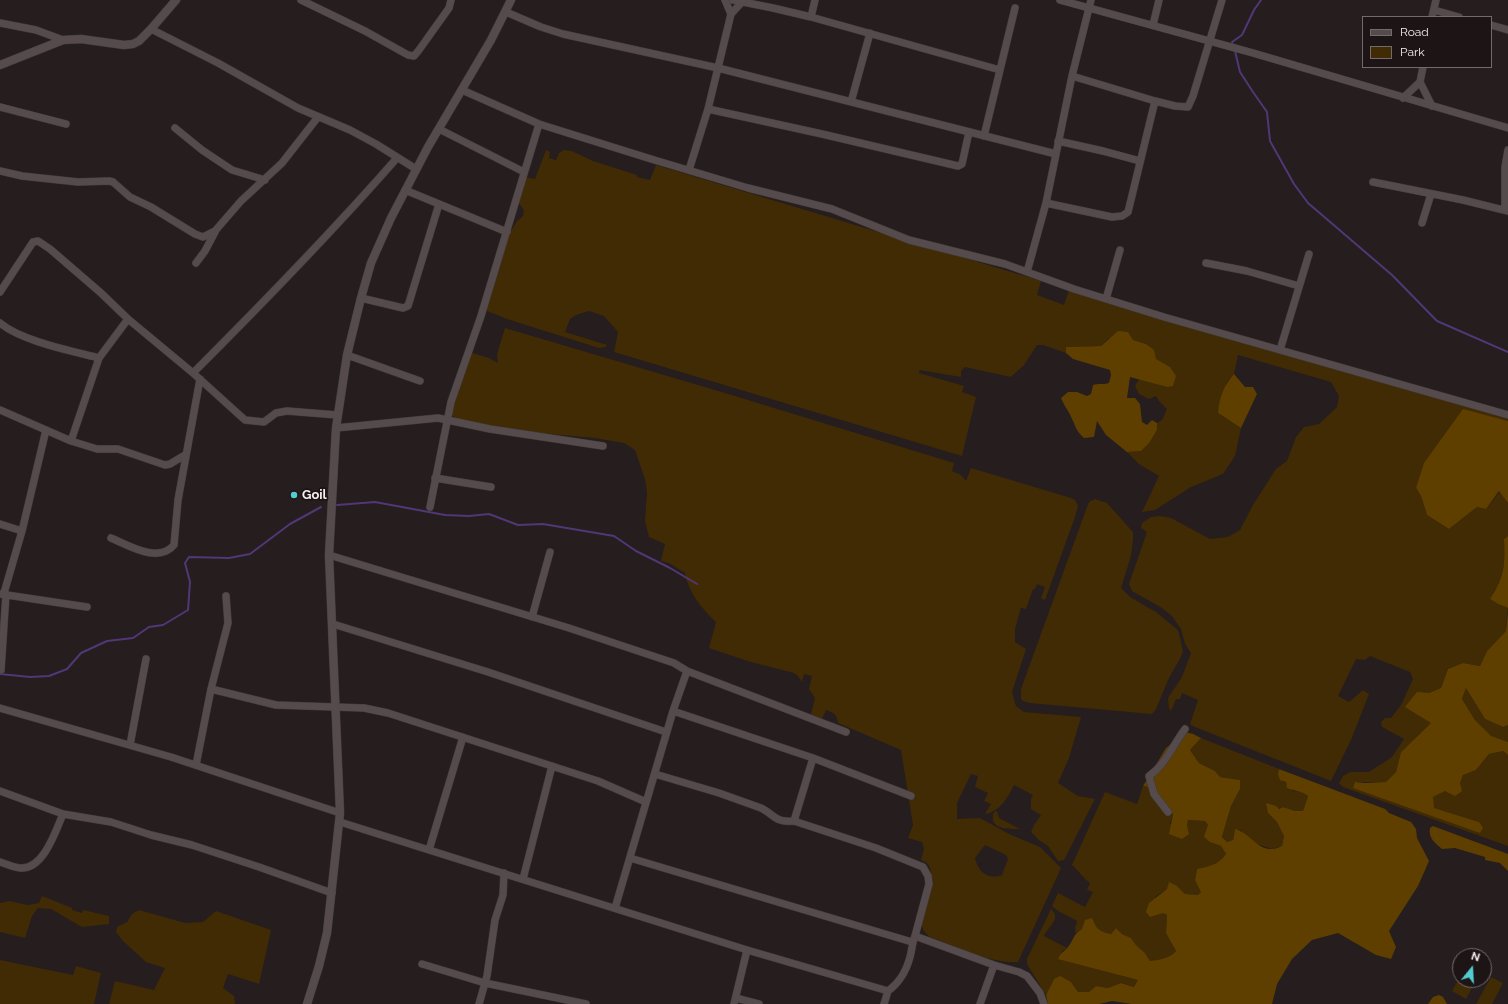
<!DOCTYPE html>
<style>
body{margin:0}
#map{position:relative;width:1508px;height:1004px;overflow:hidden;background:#251d1e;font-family:Raleway,sans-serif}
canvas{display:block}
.legend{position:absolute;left:1362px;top:16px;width:130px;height:52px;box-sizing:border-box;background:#1c1415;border:1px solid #726b6c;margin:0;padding:5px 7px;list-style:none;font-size:12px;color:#f3edee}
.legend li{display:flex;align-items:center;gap:8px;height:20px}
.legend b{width:20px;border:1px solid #726b6c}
.north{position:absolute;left:1452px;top:948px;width:40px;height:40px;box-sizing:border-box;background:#1c1415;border:1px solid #726b6c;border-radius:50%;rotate:18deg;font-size:11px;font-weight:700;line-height:16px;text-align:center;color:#f3edee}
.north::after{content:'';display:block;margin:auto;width:14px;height:18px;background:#52ccd0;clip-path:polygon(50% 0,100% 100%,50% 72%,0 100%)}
</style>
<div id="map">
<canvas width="1508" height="1004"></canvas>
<ul class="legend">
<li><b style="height:5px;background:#554b4c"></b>Road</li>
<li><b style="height:11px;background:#412b04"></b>Park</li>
</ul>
<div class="north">N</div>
</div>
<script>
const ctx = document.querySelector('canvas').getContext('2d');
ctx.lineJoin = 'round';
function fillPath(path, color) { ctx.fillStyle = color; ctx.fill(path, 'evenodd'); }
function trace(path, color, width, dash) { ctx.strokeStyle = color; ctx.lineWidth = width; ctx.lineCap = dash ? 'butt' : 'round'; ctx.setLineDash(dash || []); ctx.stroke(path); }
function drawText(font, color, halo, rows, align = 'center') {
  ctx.font = font + ' Raleway,sans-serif'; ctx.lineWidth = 3.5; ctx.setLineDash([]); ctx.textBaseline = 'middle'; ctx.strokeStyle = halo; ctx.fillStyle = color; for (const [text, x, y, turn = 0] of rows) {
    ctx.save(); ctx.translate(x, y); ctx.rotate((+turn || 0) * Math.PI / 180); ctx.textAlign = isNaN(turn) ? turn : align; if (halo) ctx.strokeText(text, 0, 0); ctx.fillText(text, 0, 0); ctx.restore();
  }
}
const green = new Path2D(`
 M546 150 550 152 549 158 556 160 559 153 564 150 572 151 593 161 637 175V177L650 180 656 165C784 204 913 242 1041 281L1037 295 1064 305 1069 290 1508 419V421L1463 410 1416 488 1421 496 1427 515 1449 529 1477 507 1486 509 1500 491 1508 503V536L1504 539C1505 565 1505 576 1490 599L1498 604 1508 608 1506 631 1487 651 1480 666 1463 663 1448 669 1441 688 1429 693 1431 723 1401 752 1396 772 1387 782H1355L1354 788 1479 822 1433 808V797L1460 783 1463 774 1476 770 1489 754 1503 751 1508 755V846L1343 787 1339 783 1343 776 1350 772H1369L1392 757 1404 739 1382 727 1381 722 1385 718H1391L1401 705 1413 679 1410 672 1370 656 1365 660 1356 659 1338 696 1349 702 1363 690 1369 694 1351 740 1331 781 1195 727 1190 724 1198 700 1182 693 1180 699H1176L1171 711 1169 708 1168 698 1182 677 1191 653 1185 644 1181 629 1172 616 1162 608 1132 591 1129 584 1147 532 1141 528 1142 523 1151 517 1160 516 1171 518 1210 539 1228 537 1240 530 1253 505 1276 469 1287 461 1296 437 1304 427 1319 424 1337 407 1339 396 1331 382 1238 355 1234 374 1227 382 1218 413 1241 428 1235 456 1223 474 1191 487 1155 510 1142 512 1159 476 1139 464 1127 452 1141 451 1157 430V423L1162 420 1167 409 1159 401 1156 396 1149 399 1139 394 1135 386 1139 379 1167 387 1156 359 1146 344 1133 340 1109 338 1101 346C1089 346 1078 347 1067 347L1066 353 1043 345H1037L1024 365 1011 377 965 367 961 371V377L919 370V373L964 386 962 392 976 397 962 456 614 352 618 332 604 316 589 311 576 315 570 319 565 332 607 345 606 347 599 348 510 320 487 311V300L505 241 517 221 523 216 524 210 518 202 525 177 535 179Z
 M505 328 725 393 954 463 952 471 961 475 966 481 971 468 1071 498 1075 500 1078 506 1075 517 1045 600 1041 598 1045 587 1037 584 1035 589H1033L1026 609 1021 608 1015 629V642L1026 649 1012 692 1016 706 1024 712 1081 717 1069 758 1058 783 1078 796 1095 799 1064 860 1058 861 1048 846 1039 840 1031 832 1034 825 1041 815 1031 809V799L1033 795 1014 785C1008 797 1000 812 985 814L991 804 984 801 988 793 975 787 978 776 971 774 957 803V819L980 818 1009 834 1040 847 1061 868 1018 962C992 964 955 946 930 937L924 931 921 924 931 873C930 865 928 863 921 860L924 849 922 842 908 838 913 825 901 750 838 723C837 714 834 713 826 710L822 719 811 714 815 698 809 689 812 676 804 674 802 682 798 676 794 673 751 662 709 648 716 622C702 609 688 592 685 573L669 563 661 561 665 544 649 537 645 521 647 493 645 479 635 450 624 443 595 438 529 432 474 424 457 420 450 413 469 352 489 358 498 363 497 354ZM985 845 1006 855 1008 859 1002 875C988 880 978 872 975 858Z
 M1095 499 1107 503 1133 532V540L1131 556 1121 588 1130 597 1156 612 1178 630 1183 651 1181 657 1169 678 1156 709 1152 714 1030 703 1023 701 1021 699V689L1087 507 1089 502Z
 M1466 688 1485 719 1503 727 1508 725V742L1491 737 1475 720 1462 699Z
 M1201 738 1279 769 1278 774 1293 791 1304 792 1308 795 1303 811H1295L1283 807 1268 813 1277 822 1284 836 1282 846 1272 849 1257 844 1240 830 1234 832 1233 840 1227 842 1222 837 1231 806 1240 789V780L1220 777 1215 771 1199 763 1190 750Z
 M1143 786C1158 788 1165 803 1173 814L1170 824 1187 826 1188 820 1205 821 1208 825 1210 842 1221 846 1226 854C1218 865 1210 866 1197 869L1195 880 1202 892 1198 895 1185 894 1177 886 1167 889 1155 897 1163 913 1167 915 1166 933 1176 951C1170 958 1160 960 1150 961L1145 953 1136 945 1131 938 1122 934 1116 928 1111 934 1100 931 1095 926C1089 927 1079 928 1076 934L1075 928 1077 921 1058 911 1052 906 1058 893 1085 907 1093 892 1087 890 1090 883C1083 878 1079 871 1072 865L1105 792 1137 804Z
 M997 811 999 818 1020 829C1010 829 987 830 994 812Z
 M42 896 72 908V910L82 913 83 910 109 916V924L82 927 51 909 38 908 32 916 25 938 0 932V903L9 901 28 905 39 903Z
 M1051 909C1062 918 1048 927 1044 936L1067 948 1061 952 1119 975 1138 980 1135 987 1121 983 1108 988 1096 986 1089 992H1078L1071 982 1054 979 1046 995 1027 964V959Z
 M139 910 185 923 203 922 216 911 271 930 259 984 228 974 223 988 234 996 235 1004H109L115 981 154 990 165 968 146 962 123 941 116 932 117 927 127 922 132 914Z
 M0 960 73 975 76 966 101 973 94 1004H0Z
 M1460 977V980H1476L1466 999 1452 991Z
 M1491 977 1503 983 1492 1004H1476Z`);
const forest = new Path2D(`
 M1118 331 1128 332 1133 340 1146 344 1154 350 1156 359 1170 367 1176 376 1173 386 1167 387 1130 377 1127 398H1135L1140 404 1142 422 1147 425 1152 420 1157 423V430L1149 443 1141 451 1127 452 1106 435 1097 421 1094 437 1084 438C1075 429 1077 429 1072 419 1069 411 1064 406 1061 398L1068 392H1077L1087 396 1091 394 1093 385C1098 383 1103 385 1109 383L1111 375 1110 370 1073 359 1066 353V347C1078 347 1089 346 1101 346Z
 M1234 374 1245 387H1253L1257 394 1241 428 1218 413C1219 398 1224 385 1234 374Z
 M1463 409 1508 421V503L1499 491 1486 509 1477 507 1449 529 1427 515 1421 496 1416 488 1424 463Z
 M1508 536V608L1498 604 1490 599C1505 576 1505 565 1504 539Z
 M1508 613V725L1503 727 1485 719 1466 688 1462 699 1475 720 1491 736 1508 742V755L1503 751 1489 754 1476 770 1463 775 1460 783 1462 791 1455 796 1445 791 1433 797 1434 808 1479 822 1483 828 1480 833 1353 788 1355 782 1365 783 1386 782 1396 772 1401 752 1431 723 1405 707 1417 692 1429 693 1441 688 1448 669 1463 663 1480 666 1487 651 1506 631Z
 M1185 732 1193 734 1201 738 1190 750 1199 763 1215 771 1220 777 1240 780V789L1231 806 1222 837 1227 842 1233 840 1235 829C1249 832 1257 850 1272 849 1275 849 1279 847 1282 846L1284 836 1277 822 1268 813 1266 803 1276 806 1279 809 1283 807 1295 811H1303L1308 796C1302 791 1294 791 1287 788L1286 782 1280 780 1278 774 1279 769 1385 809 1389 813 1411 822 1416 829 1417 838 1429 861 1418 886 1389 931 1396 947 1391 959 1376 955 1338 933 1312 940 1292 959 1277 984 1272 1004H1132L1112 1001 1099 1004H1048L1046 995 1054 979 1060 976 1071 982 1078 992H1089L1096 986 1108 988 1121 983 1134 987 1138 980 1058 959C1061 952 1064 952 1068 947 1073 941 1074 933 1082 929L1085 920 1092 918C1097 930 1099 931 1111 934L1116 928 1122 934 1131 938 1136 945 1145 953 1150 961C1159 960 1170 958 1176 951L1166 933 1167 915 1163 913 1150 917 1146 912 1149 903 1167 889 1169 882 1177 886 1185 894 1198 895 1201 892 1195 880 1197 869C1210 866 1218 865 1226 854L1221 846 1210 842 1204 837 1208 825 1205 821 1188 820 1187 826 1189 834 1182 839 1169 834 1173 814C1165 803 1158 788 1143 786L1166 748Z
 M1433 826 1508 854V871L1500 863 1485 860V857L1455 848 1442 849C1435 843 1428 838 1430 828Z
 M1439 995 1443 997 1447 1004H1428L1433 997Z`);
const stream = new Path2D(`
 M1233 45 1232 42 1242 35 1254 10 1261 0
 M1235 51 1240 72 1253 92 1267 112 1270 141 1294 184 1308 203 1392 275 1437 321 1508 352
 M337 505 375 502 445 515 469 516 489 514 518 525 543 524 614 536 636 551 670 568 697 584
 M0 674 30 677 49 676 67 669 81 653 107 641 133 638 149 627 163 625 188 610 190 582 185 563 189 557 229 558 250 554 290 524 321 507`);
const minor = new Path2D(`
 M301 0 365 31 408 55 414 56 419 50 449 8 451 0
 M725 0 731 14
 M733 0 773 8 811 17 1000 70
 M1060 0 1253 53 1508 128
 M1434 10 1459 17
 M506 12 541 27 563 34 718 68 1056 154
 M811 17 815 0
 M1432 17 1436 0
 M0 23 36 30 63 40
 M1153 25 1159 0
 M1491 25 1508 30
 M151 29 218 63 298 108 350 130 376 144 416 169
 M1072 76 1155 101 1175 106 1188 107 1193 96 1222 0
 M1420 82 1432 106
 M462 90 539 124 651 159 748 188 832 209 909 240 1005 264 1074 289 1164 317 1508 415
 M1403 98 1420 82 1423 67
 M851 102 870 33
 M0 107 66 124
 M708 109 822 134 958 166 962 164 969 132
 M175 128 202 150 232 170 265 180
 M439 129 524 172
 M984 136 1015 8
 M1058 141 1103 151 1140 161
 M689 170 708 109 731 14 742 2
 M0 171 22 176 78 182 109 181 113 182 130 197 151 207 195 234 203 237 215 231 241 201 282 163 318 117
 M1373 182 1463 200 1508 211
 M405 190 507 232
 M1046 203 1112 217 1122 216 1128 212 1155 101
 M1505 210V167L1508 150
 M1422 223 1431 194
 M196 263 205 251 215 232
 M1206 263 1247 271 1299 286
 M1027 272 1046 203 1072 76 1091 0
 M0 292 33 242 38 241 50 249 101 293 128 319 193 373 245 420 264 422 276 413 287 411 337 415
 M361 298 403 308 408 306 439 204
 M1106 299 1120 250
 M0 323C21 341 72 351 99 358
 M1280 350 1309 254
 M347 355 420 381
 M193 373C263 303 332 232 397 158
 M0 410 71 441 97 449H118L165 465 170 464 185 455
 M336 428 438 418 490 429 603 446
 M71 441 99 358 128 319
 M435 478 491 487
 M430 507 451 402 481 316 539 124
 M0 524 22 531
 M111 538C128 545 158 564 174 545L178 500 200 379
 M329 555 569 628 674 663 687 671 846 732
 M4 593 22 531 46 430
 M0 594 87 607
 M532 617 550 552
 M333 624 488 672 666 732
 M1 670 6 594
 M211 689 276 705 364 708 388 713 598 781 646 802
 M0 708 171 757 340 813
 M673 711 813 758 911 796
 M130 745 146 659
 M196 765 211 689 228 623 226 596
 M0 791 63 814 111 822 151 835 192 845 259 867 332 893
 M1168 812 1154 794 1149 776C1166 764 1173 745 1185 729
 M794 821 813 758
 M340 822 747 950 888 991C900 982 906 972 910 957 912 950 912 943 915 936L929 884 928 876 923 867 876 848 794 821C775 823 775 815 761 808L719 793 655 774
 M429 850 463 737
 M630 858 912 942
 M0 862C7 864 15 868 21 868 44 869 56 830 63 814
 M523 879 552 766
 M615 908 673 711 687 671
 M915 936 994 965 1019 972 1027 976 1040 993 1044 1004
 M422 964 485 983 586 1004
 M736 998 759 1004
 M479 1004 487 976 495 920 503 895 504 873
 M734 1004 747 950
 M884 1004 888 991
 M980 1004 994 965`);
const tertiary = new Path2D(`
 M0 65 63 40 81 39 124 45 133 44 139 41 151 29 176 0
 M307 1004 319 966 327 933 340 813 329 555 336 428 347 355 361 298 371 263 391 218 428 147 491 40 511 0`);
const markers = [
 [294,495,4,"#52ccd0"]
];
const poiNames = [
 ["Goil",302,495]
];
fillPath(green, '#412b04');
fillPath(forest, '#5e3f00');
trace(stream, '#513776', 2);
trace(minor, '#403a3b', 8);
trace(tertiary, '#403a3b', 9);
trace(minor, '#554b4c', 7);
trace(tertiary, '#554b4c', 8);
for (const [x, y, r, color] of markers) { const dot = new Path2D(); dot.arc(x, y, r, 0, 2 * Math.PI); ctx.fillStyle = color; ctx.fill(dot); trace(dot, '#1c1415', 1.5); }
drawText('bold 13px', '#f3edee', '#1c1415', poiNames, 'left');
</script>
